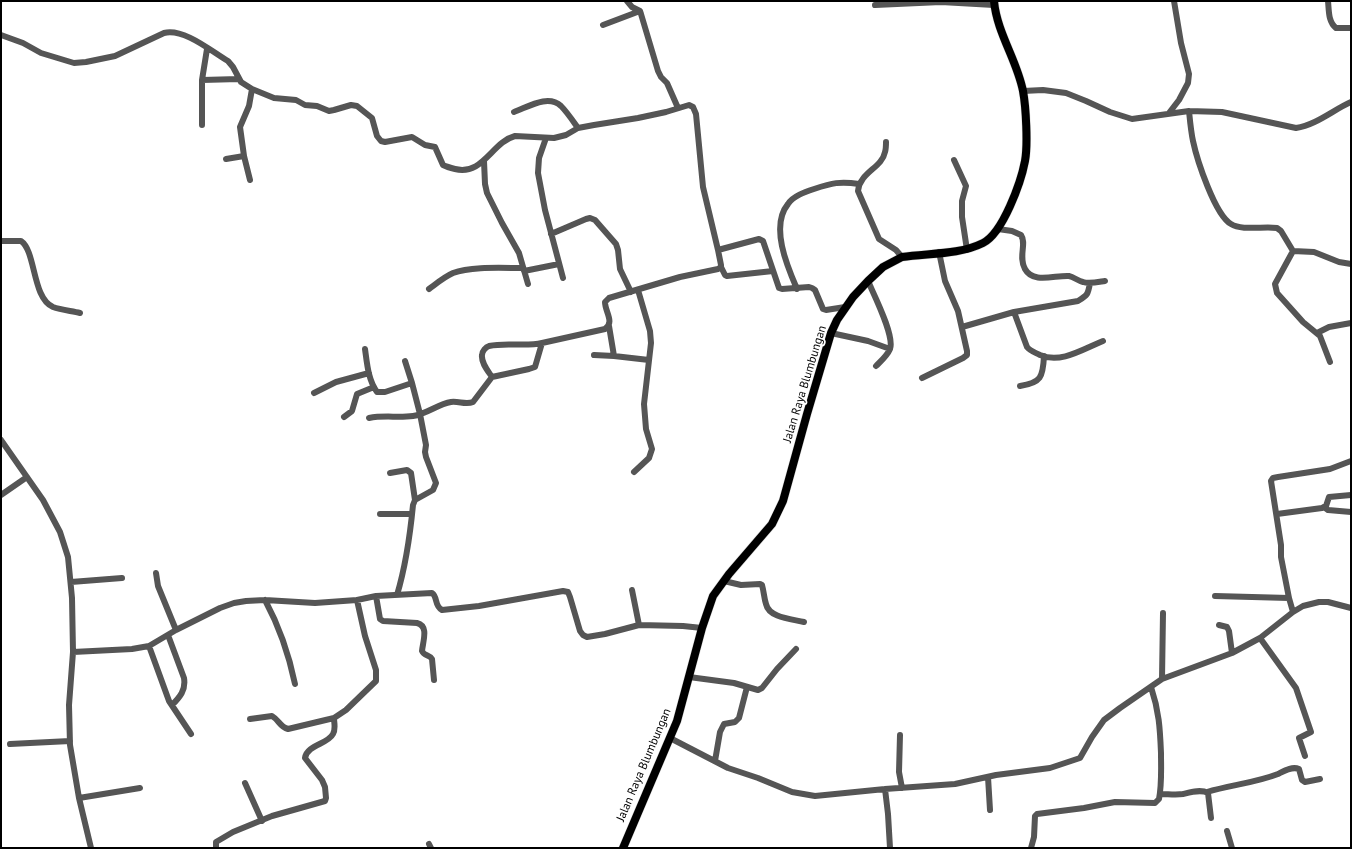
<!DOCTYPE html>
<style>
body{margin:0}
#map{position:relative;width:1352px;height:849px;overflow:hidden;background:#fff;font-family:"PT Sans",sans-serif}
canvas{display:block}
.frame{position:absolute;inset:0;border:2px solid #000;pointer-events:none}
</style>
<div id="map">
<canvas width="1352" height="849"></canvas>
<div class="frame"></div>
</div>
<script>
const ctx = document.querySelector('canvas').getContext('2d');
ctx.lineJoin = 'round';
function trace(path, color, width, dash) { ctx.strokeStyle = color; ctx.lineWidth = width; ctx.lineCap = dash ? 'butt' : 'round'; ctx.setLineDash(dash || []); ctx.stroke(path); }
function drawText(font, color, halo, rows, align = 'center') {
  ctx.font = font + ' "PT Sans",sans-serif'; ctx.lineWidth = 3.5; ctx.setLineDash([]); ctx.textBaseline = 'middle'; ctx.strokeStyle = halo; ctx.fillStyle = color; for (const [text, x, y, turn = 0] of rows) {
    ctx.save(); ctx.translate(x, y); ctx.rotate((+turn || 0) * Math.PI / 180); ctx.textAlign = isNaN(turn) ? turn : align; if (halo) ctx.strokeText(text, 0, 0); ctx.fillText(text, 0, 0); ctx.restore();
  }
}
const minor = new Path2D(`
 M627 1 632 7 640 11 641 14 658 71 661 77 667 83 678 108
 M1328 1C1329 10 1328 22 1336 28H1351
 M875 5 941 2 994 5
 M603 25 640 11
 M1 35 23 43 41 53 74 63 86 62 115 56 164 33C184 28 211 51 228 61L233 67 241 82 252 89 274 98 296 100 305 105 317 106 329 111 334 110 351 105 357 106 372 118 377 136 381 141 385 142 412 137 425 145 435 147 443 165C447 167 451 168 455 169 483 176 492 142 515 136L554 138 566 135 578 128 594 125 638 118 666 112 689 105 693 107 696 114 703 187 718 250 759 239 763 241 779 288 782 289 809 287 812 288 815 290 823 309 826 310 845 307
 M202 80 239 79
 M1023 91 1043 90 1066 93 1086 101 1110 112 1132 119 1189 111 1222 112 1296 128C1316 125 1333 110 1351 102
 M1189 111C1190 121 1191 132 1193 141 1197 160 1215 215 1231 224 1242 231 1264 226 1277 228L1281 231 1293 251 1314 252 1339 262 1351 264
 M514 112C528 107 548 94 561 106 567 112 573 121 578 128
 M1169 113 1179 100 1188 83 1189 74 1181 43 1174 1
 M202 125V80L207 49
 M546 138 539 158 538 173 545 210 563 278
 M886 142C886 145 886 149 885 152 882 168 860 172 858 191L879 239 896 250 902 257
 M244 156 250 180
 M226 159 244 156 240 127 249 106 252 89
 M954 160 966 186 962 201V217L967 250
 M484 161 485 184 487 193 502 223 519 253 528 284
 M998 229 1012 231 1021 235C1027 244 1018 256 1025 269 1033 284 1055 275 1069 276 1074 277 1078 281 1083 282 1089 284 1098 282 1105 281
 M551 234 586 219 590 218 595 220 616 244 618 250 620 269 631 292
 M1 241H21C36 251 32 298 53 307 61 310 72 311 80 313
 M1293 251 1275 284 1277 293 1303 322 1320 336 1330 362
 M721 267 725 275 727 276 773 271
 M524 271 559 264
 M868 281C874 295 895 336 890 349 887 356 881 361 876 366
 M429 289C437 283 444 277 453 273 471 266 503 268 523 268
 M797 289C787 266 770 226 788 204 793 196 805 192 814 189 832 183 840 181 859 184
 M1014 312 1027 347C1030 351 1034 352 1040 355 1061 364 1083 349 1103 341
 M609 326 614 356
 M962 327 1014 312 1078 301C1088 295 1088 294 1090 283
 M831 333 868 341 890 349
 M1317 333 1329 327 1351 323
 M365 349C367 363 368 380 377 392H385L412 383 420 414 426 445 425 452 426 457 436 483 433 490 415 500 413 505C410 536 406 565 397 595
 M594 355 614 356 649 360
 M405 361 412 383
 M492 377 529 369 535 367 542 343 605 329C615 322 605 312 605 302L609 298 680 277 718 269 721 267V265L718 250
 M922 378 963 358 967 355V351L958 311 945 281 939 252
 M1020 386C1041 383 1043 377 1044 356
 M314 393 336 382 369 373
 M344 417 352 411 357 394 374 387
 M369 418C384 415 398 418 413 416 427 414 438 404 451 402 459 401 466 405 473 402L492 377C488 371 481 363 482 355 482 351 486 347 489 346 506 342 525 347 542 343
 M1 440 43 500 60 532 68 557 72 598 73 652 69 705 70 745 79 798 91 848
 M634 472 649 458 652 449 646 429 644 404 651 343 650 331 638 290
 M390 473 407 470 411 473 415 500
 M1 495 27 477
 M1324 507 1328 510 1351 512
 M380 514H412
 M1277 514 1322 508 1326 506 1329 497 1351 495
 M156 573 158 586 176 630
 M724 581 741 585 760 584 762 585C764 592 764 598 766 604 769 618 792 619 804 622
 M71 582 122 578
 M632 590 639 625
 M376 596 380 619 383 621 417 623C429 626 423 641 422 651 424 656 430 655 432 659L434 680
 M1215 596 1289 598
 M265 600C279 626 289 655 295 684
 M1293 612 1289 598 1281 557V545L1271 481 1273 478 1278 477 1330 469 1351 461
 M1219 625 1227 627 1229 631 1232 653
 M168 635 184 678C186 690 180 697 172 705
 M1260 638 1296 688 1311 732 1299 738 1305 756
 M149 646 169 701 191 734
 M73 652 132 649 149 646 176 630 220 608 234 603 246 601 265 600 315 603 357 600 376 596 432 593C438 597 434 606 442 610L479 606 563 591 568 592 570 597 580 631 583 635 587 637 605 634 639 625 683 626 702 628
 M689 677 734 683 758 690 762 688 777 669 796 649
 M1162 679 1163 613
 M250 719 272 716C279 720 280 727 288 729L334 718 346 710 376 681V670L365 636 357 600
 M900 735 899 772 902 788
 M670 738 728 768 758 778 792 792 815 796 885 789 955 784 996 775 1050 768 1080 758 1092 737 1104 720 1120 708 1162 679 1232 653 1260 638 1293 612 1303 606 1319 602H1328L1351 608
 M10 744 70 741
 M715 761 720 732 724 724 735 722 739 718 747 687
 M988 777 990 810
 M245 783 262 821
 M885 789 888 814 890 848
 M1207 792C1230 785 1255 783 1278 774 1284 771 1292 766 1299 769L1302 780 1305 782 1320 779
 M1160 794C1168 794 1176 795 1183 794 1191 792 1201 789 1208 793L1211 818
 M79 798 140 788
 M1227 831 1232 848
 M429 844 431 848
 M216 848V842L233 832 272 816 325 801 326 798 325 787 322 780 305 758C307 745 328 744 333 734 336 729 334 723 334 718
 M1031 848 1034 837 1035 816 1037 814 1084 808 1115 802 1155 803 1159 799C1162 784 1161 769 1161 753 1160 728 1159 711 1151 687`);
const major = new Path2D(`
 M623 848 677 721 702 628 713 596 729 574 772 524 783 501 807 414 831 333 837 320 853 297 868 281 883 267 902 257C929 253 959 255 983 243 1003 233 1021 182 1025 161 1028 145 1026 107 1023 91 1017 60 997 33 994 1`);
const streetNames = [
 ["Jalan Raya Blumbungan",805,384,-73],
 ["Jalan Raya Blumbungan",644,765,-67]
];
trace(major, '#dbdbdb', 9);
trace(minor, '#555', 6);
trace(major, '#000', 8);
drawText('12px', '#000', '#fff', streetNames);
</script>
